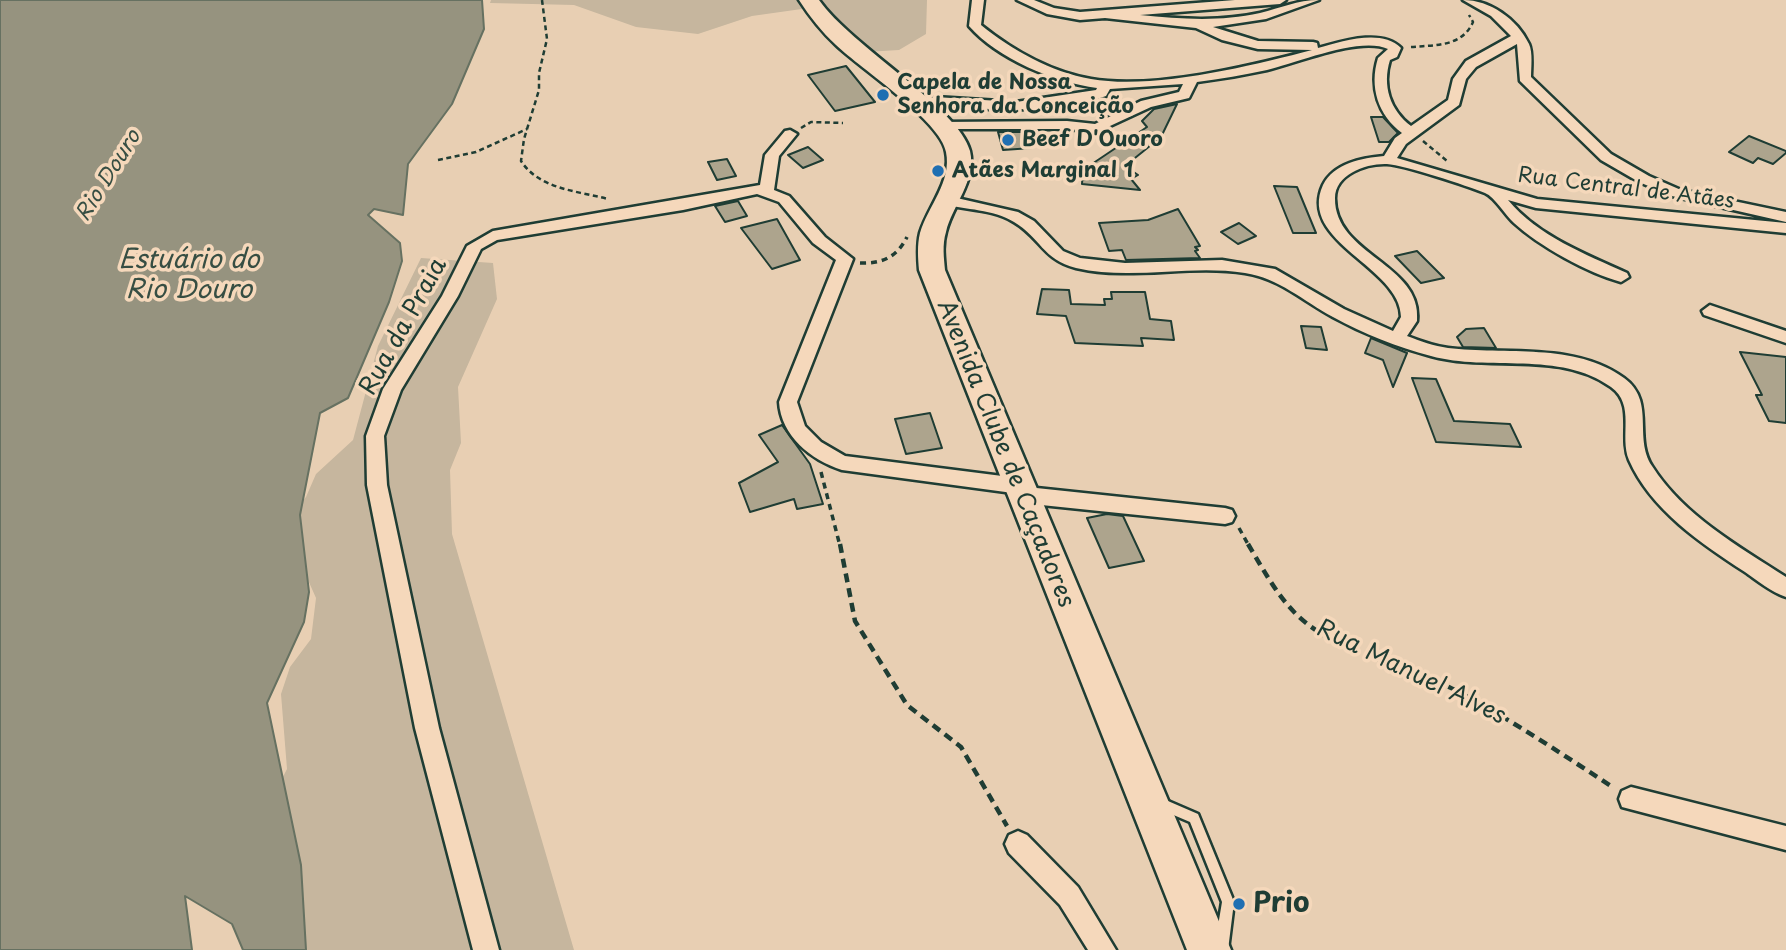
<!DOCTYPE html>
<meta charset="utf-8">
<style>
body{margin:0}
canvas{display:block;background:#e8cfb3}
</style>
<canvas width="1786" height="950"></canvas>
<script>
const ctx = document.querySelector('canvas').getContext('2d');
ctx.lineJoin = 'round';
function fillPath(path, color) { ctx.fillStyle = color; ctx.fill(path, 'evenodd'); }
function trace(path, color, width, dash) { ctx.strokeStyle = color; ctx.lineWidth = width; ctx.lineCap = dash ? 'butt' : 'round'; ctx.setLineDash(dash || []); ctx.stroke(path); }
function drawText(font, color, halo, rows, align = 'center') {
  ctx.font = font + ' "Playpen Sans",sans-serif'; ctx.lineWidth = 7; ctx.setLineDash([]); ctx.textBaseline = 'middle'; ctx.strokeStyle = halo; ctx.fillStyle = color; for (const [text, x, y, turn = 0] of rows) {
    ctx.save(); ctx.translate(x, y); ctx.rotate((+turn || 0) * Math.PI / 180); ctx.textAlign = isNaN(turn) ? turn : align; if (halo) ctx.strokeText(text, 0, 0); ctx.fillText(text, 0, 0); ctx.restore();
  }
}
const green = new Path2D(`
 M491 0H927L926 34 899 50 866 52 823 6 752 16 698 34 636 27 574 5 490 3Z
 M421 258 493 263 497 299 458 387 461 443 450 470 452 534 574 950H272L269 804 287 769 281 694 290 667 311 639 316 598 304 571 288 518 306 497 316 474 353 440 378 346Z`);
const water = new Path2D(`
 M0 0H482L484 29 452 104 408 164 403 215 374 209 368 215 400 243 402 261 389 302 348 398 320 413 300 515 309 592 304 622 267 703 301 865 306 950H243L232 924 185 896 192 950H0Z`);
const building = new Path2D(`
 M846 66 875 102 835 111 808 75Z
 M1177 104 1161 137 1125 166 1138 175 1131 179 1140 190 1082 184 1083 170 1147 127 1142 121 1154 109Z
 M1371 117H1383L1398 133 1389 142H1379Z
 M998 132H1026L1032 148 1003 150Z
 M1749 136 1786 151V153L1773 164 1758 158 1753 163 1729 152Z
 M808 147 823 160 803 168 788 155Z
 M727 159 736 176 717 180 708 162Z
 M1274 186 1297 187 1316 233H1293Z
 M738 201 747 216 725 222 715 206Z
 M1178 209 1200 246 1195 247 1198 250 1195 251 1200 258 1126 260 1122 250 1109 251 1099 223 1148 220Z
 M777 219 800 260 772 269 741 228Z
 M1239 223 1256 236 1238 244 1221 232Z
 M1417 251 1444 278 1421 283 1395 256Z
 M1042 289 1069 290 1071 304 1105 305 1104 299H1112L1111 292H1145L1150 319 1171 321 1174 340 1141 338 1143 346 1075 343 1066 316 1037 314Z
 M1301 326 1321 327 1327 350 1306 348Z
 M1484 328 1496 348 1463 347 1457 337 1466 329Z
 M1371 338 1407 353 1393 387 1383 360 1365 353Z
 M1740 352 1786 357V423L1769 421 1756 395H1762Z
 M1412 378 1436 379 1454 421 1510 424 1521 447 1436 442Z
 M930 413 942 448 906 454 895 419Z
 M782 425 810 464 823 504 797 509 794 499 750 512 739 483 778 462 759 435Z
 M1107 514 1123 516 1144 561 1109 568 1087 518Z`);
const pathFar2 = new Path2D(`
 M542 0 547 39 539 73V90L524 139 521 161C539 189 577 191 608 199
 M1411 47C1435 45 1462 47 1473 22L1469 15
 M801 128 811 122 843 123
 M1423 141 1447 161
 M438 160 476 152 527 129`);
const pathFar1 = new Path2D(`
 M860 263C882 264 897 257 907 237
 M821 472 840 546
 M1239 528 1249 546`);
const path = new Path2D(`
 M840 544 855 621 907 705 961 747 1007 826
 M1248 544C1263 569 1276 594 1296 614 1338 655 1404 664 1455 690 1510 719 1562 754 1614 788`);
const service = new Path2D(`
 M1161 798 1198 814 1234 902 1228 950H1214L1222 902 1190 822 1157 808 1155 804 1157 800Z`);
const minor = new Path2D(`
 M972 0H984L981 25C1012 50 1051 72 1091 79 1153 90 1251 66 1312 50L1258 49 1222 40 1196 28 1105 18 1080 20 1047 14 1017 0H1034L1054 8 1080 12 1235 0H1286L1280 4 1140 15C1181 19 1219 22 1260 13 1281 8 1297 0 1319 0L1266 19 1213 27 1258 41 1313 42 1317 43 1318 48C1341 42 1381 28 1401 48L1397 57 1390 60C1382 86 1390 110 1411 126L1448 100 1453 79 1466 61 1511 36 1491 16 1463 0C1490 0 1517 19 1529 44 1533 53 1531 67 1531 77L1611 154 1649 176 1681 190 1786 212V222L1672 196 1639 182 1601 160 1520 81 1517 44 1476 67 1466 79 1459 105 1406 144 1397 158 1537 199 1786 223V233L1536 208 1508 200C1538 236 1585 254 1627 273L1629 277 1621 282C1588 273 1539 246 1514 223 1505 215 1495 197 1485 193 1468 186 1404 165 1387 164 1367 163 1335 174 1335 198 1334 255 1423 264 1417 321L1407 336C1420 341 1434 346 1448 348 1505 355 1575 342 1624 378 1656 401 1633 437 1652 466 1683 515 1738 546 1786 577V597C1771 592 1758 581 1745 572 1702 544 1651 510 1629 460 1619 436 1636 405 1611 387 1559 350 1489 372 1431 356 1397 347 1364 334 1333 317 1303 301 1279 278 1245 273 1189 264 1132 281 1076 268 1043 260 1040 237 1014 222 993 209 966 210 943 204L941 201 948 196 1018 212 1034 221 1063 251 1080 258 1125 263 1222 260 1275 269 1344 309 1393 331 1401 317C1401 267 1297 242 1323 185 1334 163 1362 158 1384 156L1395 138 1402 133C1378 115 1369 87 1378 58L1388 49C1360 36 1297 63 1267 70 1244 75 1221 79 1197 82L1189 98 1151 107 1097 132 1067 129H937L935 126 942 122 1067 121 1095 124 1141 101 1179 92 1183 84 1110 89 1106 96 1094 100 1016 110 913 106V100L935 97 1016 102 1096 90 1097 88C1054 82 998 59 969 26Z
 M790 130 797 134 779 156 774 190 789 196 825 237 853 259 797 402 805 426 821 442 845 456 1018 478 1025 481 1027 487 1225 508 1232 510 1235 516 1232 522 1225 524 1022 503 1015 500 1013 493 842 470C811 460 781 436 779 402L836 260 813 243 779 202 757 194 683 210 497 240 481 249 458 296 401 390 384 436 387 485 439 728 499 950H473L415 728 367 485 366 436 383 389 442 296 467 246 493 231 760 185 765 155 785 131Z
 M1710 305 1786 331V343L1704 315 1702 311Z
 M1631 787 1786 826V850L1622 807 1619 799 1622 791Z
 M1018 831 1027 835 1078 887 1116 950H1088L1060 905 1009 853 1005 844 1009 835Z`);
const primary = new Path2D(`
 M799 0H819C851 46 959 108 970 151 977 180 952 206 946 232 942 245 944 258 945 270L1231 950H1187L919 270C918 258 917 245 920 233 928 206 952 182 946 152 941 121 861 69 836 45 822 32 810 17 799 0Z`);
const markers = [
 [883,95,7,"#1f6fb2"],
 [1008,140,7,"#1f6fb2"],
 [938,171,7,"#1f6fb2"],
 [1239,904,7,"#1f6fb2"]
];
const farPoinames = [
 ["Capela de Nossa",897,83],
 ["Senhora da Conceição",897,107],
 ["Beef D'Ouoro",1022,140],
 ["Atães Marginal 1",952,171]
];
const farWaternames = [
 ["Rio Douro",109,176,-58]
];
const farStreetnames = [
 ["Rua Central de Atães",1626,189,7]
];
const streetNames = [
 ["Rua da Praia",404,327,-61],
 ["Avenida Clube de Caçadores",1005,454,68],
 ["Rua Manuel Alves",1411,673,26]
];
const waterNames = [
 ["Estuário do",189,261],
 ["Rio Douro",189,291]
];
const nearPoinames = [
 ["Prio",1253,904]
];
fillPath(green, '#c6b69e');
fillPath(water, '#96937f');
trace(water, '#667161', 2);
fillPath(building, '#ada48d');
trace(building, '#1f3d34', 2);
trace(service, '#1f3d34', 5);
trace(minor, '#1f3d34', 5);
trace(primary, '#1f3d34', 5);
trace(pathFar2, '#1f3d34', 2.5, [5, 3.5]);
trace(pathFar1, '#1f3d34', 3.5, [6, 5]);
trace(path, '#1f3d34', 4.5, [9, 6]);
fillPath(service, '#f5d8bb');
fillPath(minor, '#f5d8bb');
fillPath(primary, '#f5d8bb');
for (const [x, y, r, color] of markers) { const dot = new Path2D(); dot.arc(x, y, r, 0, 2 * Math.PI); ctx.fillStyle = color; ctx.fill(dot); trace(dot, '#f5d8bb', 2.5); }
drawText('bold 21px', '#1f3d34', '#f5d8bb', farPoinames, 'left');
drawText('italic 21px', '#374e43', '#f5d8bb', farWaternames);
drawText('21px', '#1f3d34', '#f5d8bb', farStreetnames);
drawText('24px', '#1f3d34', '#f5d8bb', streetNames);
drawText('italic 26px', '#374e43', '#f5d8bb', waterNames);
drawText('bold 28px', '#1f3d34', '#f5d8bb', nearPoinames, 'left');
</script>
